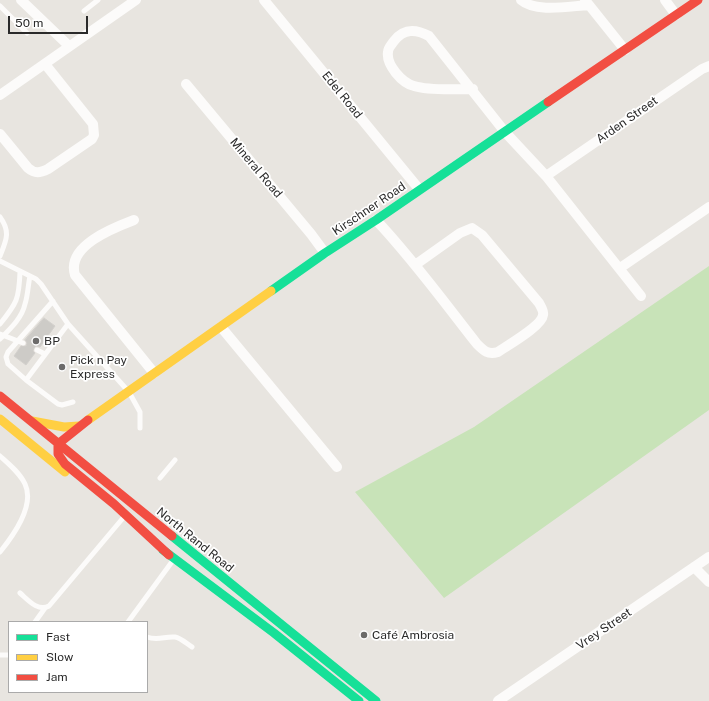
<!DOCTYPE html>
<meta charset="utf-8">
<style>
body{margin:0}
#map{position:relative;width:709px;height:701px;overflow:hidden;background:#e8e5e0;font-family:"Public Sans",sans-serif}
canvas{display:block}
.legend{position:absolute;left:8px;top:621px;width:140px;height:72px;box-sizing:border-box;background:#fff;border:1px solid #aaa;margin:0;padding:5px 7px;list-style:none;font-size:12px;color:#2a2a2a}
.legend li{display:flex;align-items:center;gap:8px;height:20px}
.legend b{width:20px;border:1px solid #aaa}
.scale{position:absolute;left:8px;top:16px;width:80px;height:18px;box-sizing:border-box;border:2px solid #2a2a2a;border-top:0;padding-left:5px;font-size:12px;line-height:14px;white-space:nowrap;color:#2a2a2a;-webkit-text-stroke:3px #fff;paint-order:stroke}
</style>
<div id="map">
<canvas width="709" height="701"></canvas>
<ul class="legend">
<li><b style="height:5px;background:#16e098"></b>Fast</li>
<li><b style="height:5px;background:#ffcf43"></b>Slow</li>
<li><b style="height:5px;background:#f24e42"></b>Jam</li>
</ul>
<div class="scale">50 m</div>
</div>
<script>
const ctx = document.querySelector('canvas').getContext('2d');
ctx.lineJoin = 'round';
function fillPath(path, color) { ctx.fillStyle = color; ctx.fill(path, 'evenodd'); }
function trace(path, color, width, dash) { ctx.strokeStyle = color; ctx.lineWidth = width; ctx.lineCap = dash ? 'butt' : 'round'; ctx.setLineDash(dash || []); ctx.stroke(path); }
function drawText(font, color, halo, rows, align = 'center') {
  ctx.font = font + ' "Public Sans",sans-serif'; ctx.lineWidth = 3.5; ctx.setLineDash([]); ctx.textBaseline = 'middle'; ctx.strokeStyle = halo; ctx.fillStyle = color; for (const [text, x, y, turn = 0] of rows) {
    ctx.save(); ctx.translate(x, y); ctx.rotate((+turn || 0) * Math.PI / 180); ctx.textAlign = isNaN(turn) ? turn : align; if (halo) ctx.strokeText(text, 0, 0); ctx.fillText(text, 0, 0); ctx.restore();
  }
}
const green = new Path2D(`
 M709 266V410L444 598 355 492 474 427Z`);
const building = new Path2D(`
 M44 318 55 326 40 347 36 346 34 348 33 351 35 353 26 365 14 356 21 346H26L27 343 25 340Z`);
const lane = new Path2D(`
 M0 6 27 33
 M84 11 98 0
 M0 217C11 232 6 241 0 256
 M0 261 36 279 41 284 68 324 129 392 140 412V428
 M0 324C17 303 19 299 20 272
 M68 324 26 380 58 404 62 405 73 402
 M0 334 23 343
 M0 339C10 329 22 318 25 304 28 295 28 285 30 276
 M37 350 45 354
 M26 380 8 364 6 357 8 352 53 301
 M0 456C9 464 20 473 25 484 35 505 13 536 0 552
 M160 478 175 460
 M20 593C28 600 38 612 49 606L123 518
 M35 622 45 608
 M128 622 174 559
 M147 637C158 641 165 636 175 637 181 638 187 644 192 647
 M0 655H9`);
const street = new Path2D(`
 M21 0 69 46
 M264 0 419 189
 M521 0C536 13 570 6 589 5
 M585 0 625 50
 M665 0 676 15
 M186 84 311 234 325 253
 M473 89C456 89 430 91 414 86 402 83 386 65 388 52 388 48 392 44 394 41 404 28 416 29 429 36L505 132 546 176 641 296
 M0 95 136 0
 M0 134 28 168C35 174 40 173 48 169L92 139 94 135 93 124 45 64
 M546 176 702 69 709 66
 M134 220C113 228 66 246 75 275L154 373
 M376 220C412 258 444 302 477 344 484 351 488 355 498 352 508 345 542 326 543 315 544 311 541 307 539 303L482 235 472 228 460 233 415 265
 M620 268 709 207
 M221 327 337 467
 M694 567 709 582
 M498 701 709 557`);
const fast = new Path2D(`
 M271 291 325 253 376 220 548 102
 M172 536 376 701
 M163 550 274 633 359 701`);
const slow = new Path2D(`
 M0 419 65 472
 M88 420 271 291
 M32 421 64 427 79 426`);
const jam = new Path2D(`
 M548 102 698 0
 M0 396 172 536
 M88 420 58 444V454L65 464 114 504 169 555`);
const markers = [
 [36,341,4,"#6c6b6a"],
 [62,367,4,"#6c6b6a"],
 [364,635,4,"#6c6b6a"]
];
const streetNames = [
 ["Edel Road",342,95,51],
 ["Arden Street",627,120,-35],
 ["Mineral Road",256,168,50],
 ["Kirschner Road",369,209,-34],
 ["North Rand Road",195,540,39],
 ["Vrey Street",604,629,-34]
];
const poiNames = [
 ["BP",44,341],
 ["Pick n Pay",70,360],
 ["Express",70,374],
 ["Café Ambrosia",372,635]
];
fillPath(green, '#c8e3b8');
fillPath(building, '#cdcbc7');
trace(building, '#d3d0cc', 1);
trace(lane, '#fcfbfa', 5);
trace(street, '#fcfbfa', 10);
trace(fast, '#16e098', 9);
trace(slow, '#ffcf43', 9);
trace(jam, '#f24e42', 9);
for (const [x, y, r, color] of markers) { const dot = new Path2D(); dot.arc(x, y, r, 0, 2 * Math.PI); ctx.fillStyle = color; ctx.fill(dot); trace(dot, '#fff', 1.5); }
drawText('12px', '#2a2a2a', '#fff', streetNames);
drawText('12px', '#2a2a2a', '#fff', poiNames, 'left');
</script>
